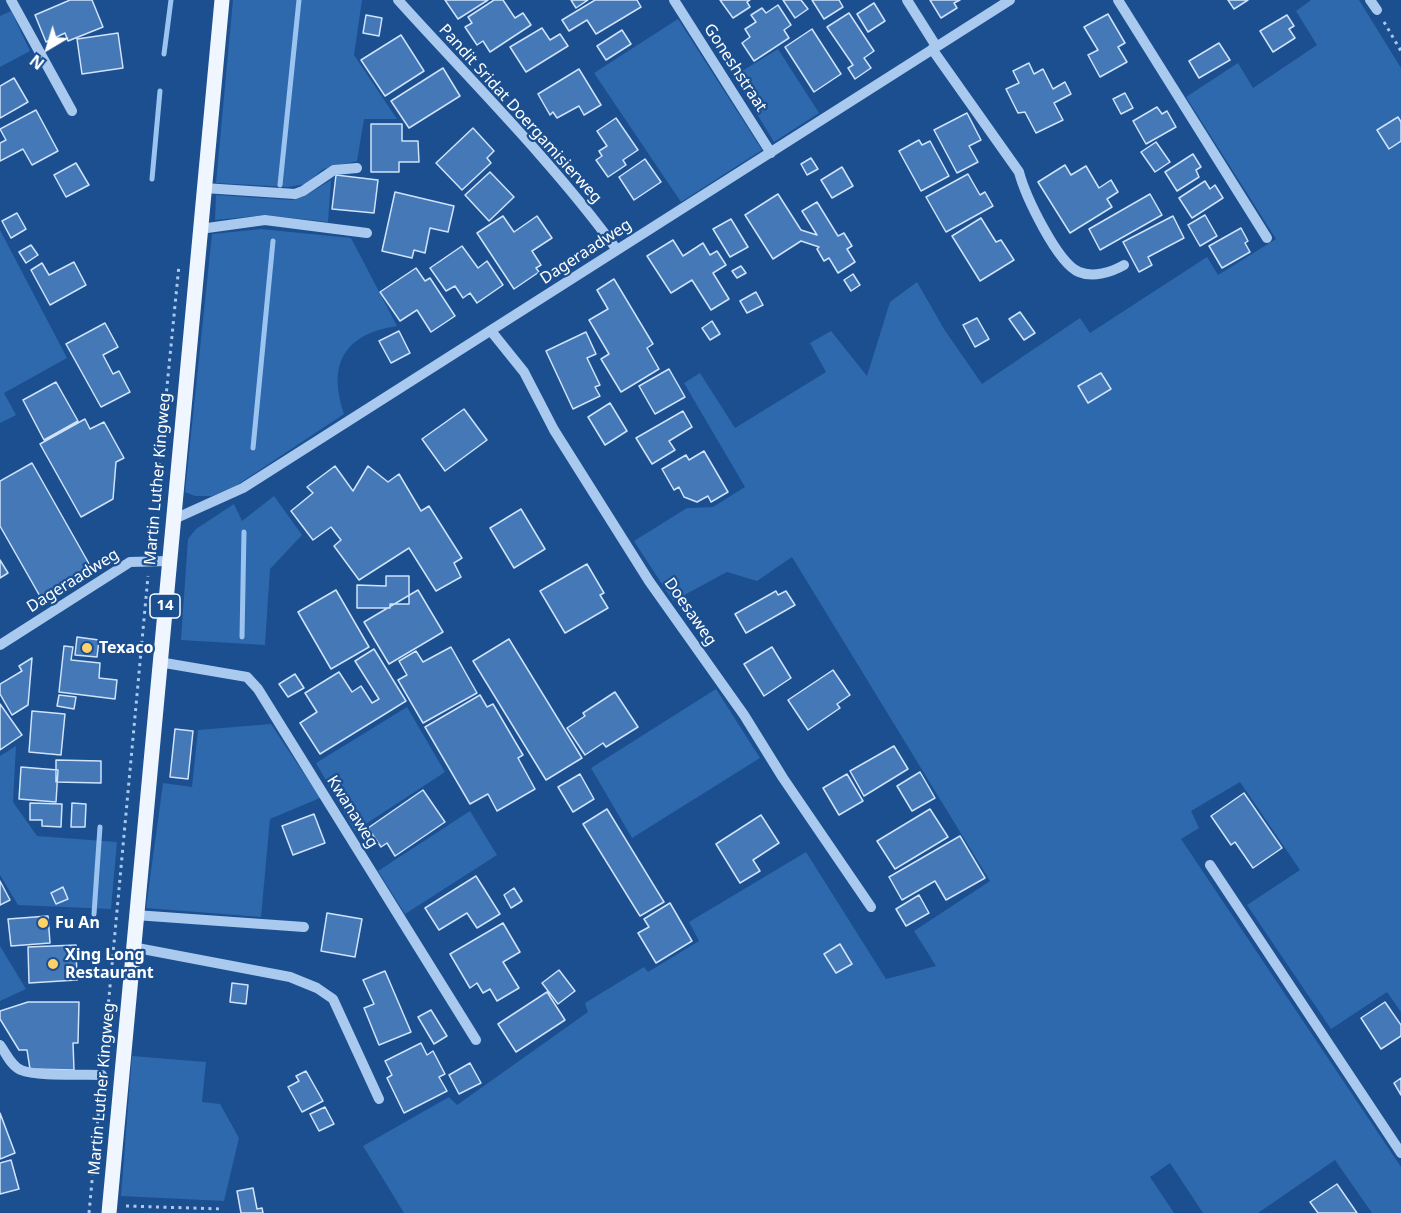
<!DOCTYPE html>
<style>
body{margin:0}
#map{position:relative;width:1401px;height:1213px;overflow:hidden;background:#1b4f8f;font-family:"Noto Sans",sans-serif}
canvas{display:block}
.north{position:absolute;left:18px;top:18px;width:60px;height:60px;-webkit-text-stroke:4px #1b4f8f;paint-order:stroke;rotate:218deg;font-size:16px;font-weight:700;line-height:24px;text-align:center;color:#fff}
.north::after{content:'';display:block;margin:auto;width:21px;height:27px;background:#fff;clip-path:polygon(50% 0,100% 100%,50% 72%,0 100%)}
</style>
<div id="map">
<canvas width="1401" height="1213"></canvas>
<div class="north">N</div>
</div>
<script>
const ctx = document.querySelector('canvas').getContext('2d');
ctx.lineJoin = 'round';
function fillPath(path, color) { ctx.fillStyle = color; ctx.fill(path, 'evenodd'); }
function trace(path, color, width, dash) { ctx.strokeStyle = color; ctx.lineWidth = width; ctx.lineCap = dash ? 'butt' : 'round'; ctx.setLineDash(dash || []); ctx.stroke(path); }
function drawText(font, color, halo, rows, align = 'center') {
  ctx.font = font + ' "Noto Sans",sans-serif'; ctx.lineWidth = 4.5; ctx.setLineDash([]); ctx.textBaseline = 'middle'; ctx.strokeStyle = halo; ctx.fillStyle = color; for (const [text, x, y, turn = 0] of rows) {
    ctx.save(); ctx.translate(x, y); ctx.rotate((+turn || 0) * Math.PI / 180); ctx.textAlign = isNaN(turn) ? turn : align; if (halo) ctx.strokeText(text, 0, 0); ctx.fillText(text, 0, 0); ctx.restore();
  }
}
const green = new Path2D(`
 M233 0H362L354 55 397 119H364L357 161 323 169 306 184 288 187 216 183Z
 M1311 0H1359L1401 68V1012L1387 992 1331 1029 1247 905 1300 870 1240 782 1191 811 1199 828 1181 839 1401 1167V1213H1372L1335 1160 1258 1213H1203L1170 1163 1150 1177 1174 1213H404L363 1146 449 1097 457 1105 588 1012 585 1003 644 967 648 972 699 941 689 922 806 852 886 979 936 966 914 931 990 881 792 557 757 581 727 572 673 601 634 541 687 508 713 507 745 487 684 383 700 373 735 428 826 372 810 343 831 331 867 376 890 302 917 282 944 329 982 384 1080 318 1090 333 1207 257 1218 275 1276 239 1186 97 1238 63 1253 88 1317 45 1296 11Z
 M11 11 30 51 0 67V16Z
 M678 19 762 150 681 202 594 73Z
 M778 49 819 113 774 142 734 76Z
 M331 180 328 222 266 215 215 220 216 195 292 200 305 196Z
 M261 229 351 238 397 326C344 334 327 364 344 414L234 487 212 496H195L185 492 212 234Z
 M0 230 67 358 4 393 16 415 0 423Z
 M274 496 302 535 270 569 265 645 181 640 188 539 196 529 234 504 242 521Z
 M716 689 760 758 632 838 591 768Z
 M407 707 445 772 355 831 316 763Z
 M271 724 320 798 270 819 261 917 146 908 163 783 192 787 198 730Z
 M16 746 13 802 37 836 117 842 111 909 18 905 0 875V756Z
 M470 811 497 855 405 914 378 871Z
 M0 946 26 989 0 1001Z
 M132 1056 206 1062 202 1102 220 1104 239 1138 224 1201 121 1196Z`);
const stream = new Path2D(`
 M164 54 171 0
 M152 179 160 91
 M280 185 299 0
 M253 448 273 241
 M242 637 244 532
 M94 914 100 827`);
const building = new Path2D(`
 M70 0H92L103 27 68 41 65 33 46 42 35 15Z
 M445 0H488L458 19Z
 M494 0H503L515 18 523 13 531 25 490 52 483 41 477 45 465 27 472 23 468 17Z
 M571 0H588L576 8Z
 M595 0H637L641 7 596 34 587 20 569 31 562 20Z
 M720 0H750L747 2 750 7 733 18Z
 M783 0H801L808 9 795 18Z
 M812 0H839L843 7 824 19Z
 M930 0H960L954 3 957 8 941 18Z
 M1228 0H1248L1234 9Z
 M874 3 885 21 868 32 857 14Z
 M778 5 791 25 784 30 789 38 754 61 742 43 750 37 745 29 756 22 751 15 762 8 766 13Z
 M849 13 874 51 864 58 871 68 855 79 848 68 853 65 827 27Z
 M1108 14 1125 43 1118 47 1127 62 1100 77 1088 55 1098 50 1084 27Z
 M366 15 382 18 379 36 363 33Z
 M1287 15 1294 26 1289 29 1295 38 1273 52 1260 31Z
 M542 28 550 40 560 34 568 46 526 72 510 47Z
 M812 29 841 74 814 92 785 47Z
 M622 30 631 44 606 60 597 46Z
 M118 33 123 68 82 74 77 39Z
 M401 35 424 71 385 96 361 60Z
 M1219 43 1230 60 1199 78 1189 61Z
 M1029 63 1034 74 1043 69 1053 89 1065 82 1071 94 1054 103 1063 120 1036 133 1025 112 1018 113 1006 89 1019 83 1013 71Z
 M443 68 460 96 409 128 391 101Z
 M579 69 601 105 584 115 579 106 557 118 553 112 550 115 538 94Z
 M14 78 28 102 0 118V86Z
 M1125 93 1133 108 1121 114 1113 99Z
 M1157 107 1162 114 1167 111 1176 127 1146 144 1133 121Z
 M36 110 58 151 32 165 23 149 0 161V143L6 140 0 129Z
 M967 113 981 140 969 146 978 162 957 173 934 130Z
 M1398 117 1401 122V141L1389 149 1377 130Z
 M616 118 638 150 623 160 626 165 608 177 596 160 602 156 599 151 607 146 597 131Z
 M371 124H402V141H418L419 162H399V172H371Z
 M473 128 494 151 487 158 491 163 462 190 436 163Z
 M919 140 922 145 930 141 949 176 921 191 899 151Z
 M1156 142 1170 162 1155 172 1141 152Z
 M1193 154 1201 167 1196 170 1199 177 1177 191 1165 172Z
 M811 158 818 169 807 175 801 164Z
 M645 159 661 182 634 200 619 177Z
 M76 163 89 185 66 197 54 175Z
 M1065 165 1071 175 1086 166 1099 188 1111 180 1118 192 1107 199 1112 207 1070 233 1038 182Z
 M842 167 853 186 832 198 821 180Z
 M490 172 514 197 489 221 465 195Z
 M968 174 980 195 985 192 993 206 946 232 926 197Z
 M336 175 378 180 374 213 332 209Z
 M1205 181 1210 189 1215 185 1223 198 1192 218 1179 198Z
 M395 192 454 206 448 232 430 228 425 253 414 250 412 258 382 251Z
 M778 194 801 230 817 235 802 211 817 202 838 236 844 233 852 246 847 249 855 262 838 273 829 258 824 261 817 249 819 247 801 241 773 259 745 215Z
 M1150 194 1162 215 1100 250 1089 229Z
 M17 213 26 229 11 238 2 221Z
 M1205 215 1217 236 1200 246 1188 225Z
 M503 216 514 232 537 216 552 238 532 251 541 265 536 268 539 272 514 289 477 233Z
 M1173 216 1184 238 1148 257 1152 265 1139 272 1123 242Z
 M981 218 996 242 1001 240 1014 260 980 281 952 236Z
 M731 219 748 247 730 257 713 229Z
 M1241 228 1248 241 1245 243 1250 252 1222 268 1209 246Z
 M673 240 683 256 703 243 710 255 717 251 726 265 713 273 729 299 711 310 692 280 671 293 647 256Z
 M31 245 38 255 26 263 19 252Z
 M462 246 478 268 487 261 503 285 477 303 470 293 463 298 455 286 446 291 430 268Z
 M74 262 86 285 50 305 31 270 42 263 49 275Z
 M741 266 746 273 737 278 732 271Z
 M416 268 425 281 430 278 455 316 431 332 417 310 400 321 380 292Z
 M853 274 860 285 851 291 844 280Z
 M614 279 653 344 647 348 659 369 621 392 601 359 609 354 589 320 608 309 597 290Z
 M756 292 763 305 747 313 740 301Z
 M1020 312 1035 333 1024 340 1009 319Z
 M977 318 989 339 975 347 963 325Z
 M712 321 720 334 710 340 702 328Z
 M105 323 118 347 103 355 113 374 119 371 130 392 101 407 66 344Z
 M399 331 410 353 391 363 379 341Z
 M586 332 596 354 587 358 600 385 595 387 600 396 573 409 546 351Z
 M669 369 685 397 655 414 639 386Z
 M1101 373 1111 389 1088 403 1078 386Z
 M56 382 78 421 44 440 23 400Z
 M610 403 627 431 605 445 588 417Z
 M464 409 487 440 445 471 422 439Z
 M683 411 692 427 669 441 675 450 652 464 636 438Z
 M85 419 90 429 104 422 124 458 116 462 113 499 81 517 40 444Z
 M704 451 728 492 711 502 708 496 697 502 684 497 679 487 674 490 662 469 686 455 689 460Z
 M32 463 92 569 41 598 0 526V481Z
 M335 466 353 491 368 466 388 482 399 474 421 511 429 506 462 558 454 563 461 577 436 591 409 548 359 580 334 546 341 540 331 527 313 540 291 511 313 493 307 487Z
 M521 509 545 549 514 568 490 528Z
 M0 560 8 573 0 578Z
 M587 564 604 593 600 595 608 608 565 633 540 591Z
 M386 576H409V604H390V608H357V585L386 586Z
 M336 590 369 647 331 669 298 612Z
 M418 590 443 632 389 664 364 622Z
 M776 591 778 595 786 591 795 605 746 633 735 614Z
 M77 637 99 640 97 657 75 655Z
 M509 639 582 758 546 780 473 661Z
 M64 646 73 647 71 660 100 663 99 678 117 680 115 699 59 692Z
 M451 647 477 693 423 723 398 680 407 675 399 661 416 651 423 662Z
 M772 647 791 678 764 696 744 664Z
 M374 649 406 701 320 754 300 723 317 712 305 693 339 672 352 692 361 686 372 703 379 699 355 661Z
 M32 658 28 705 12 715 0 694V684L22 671 19 666Z
 M833 670 850 695 837 704 840 708 808 730 788 700Z
 M295 674 304 688 288 697 279 684Z
 M615 692 638 727 606 747 603 743 585 755 567 728 585 716 583 713Z
 M59 695 76 697 74 709 57 706Z
 M480 695 487 707 493 704 523 755 518 758 535 789 497 811 488 794 470 804 425 727Z
 M0 704 22 735 0 750Z
 M32 711 65 714 61 755 29 752Z
 M175 729 193 731 188 779 170 777Z
 M894 746 908 769 864 796 850 771Z
 M56 760 101 761V783L56 782Z
 M21 767 58 770 56 802 19 799Z
 M920 772 935 798 912 811 897 786Z
 M580 774 594 799 573 812 558 787Z
 M847 774 863 801 839 815 823 788Z
 M423 790 445 822 395 856 387 843 381 847 368 828Z
 M1244 793 1282 848 1253 868 1235 842 1231 845 1211 816Z
 M30 803 62 804 61 827 42 826V820H30Z
 M72 803 86 804 85 827H71Z
 M607 809 664 902 640 916 583 824Z
 M930 809 948 837 895 869 877 841Z
 M314 814 325 843 293 855 282 826Z
 M761 815 779 843 753 860 760 871 740 883 716 844Z
 M960 836 985 878 946 900 935 881 902 900 889 877Z
 M476 876 500 914 477 928 467 913 439 930 425 908Z
 M0 881 10 900 0 905Z
 M63 887 68 899 56 904 51 893Z
 M514 888 522 901 511 908 504 895Z
 M919 895 929 913 906 926 896 909Z
 M670 903 692 941 656 963 638 933 649 927 644 919Z
 M327 913 362 919 355 957 321 951Z
 M48 916 50 943 11 946 8 919Z
 M503 923 520 952 503 962 519 988 497 1001 490 989 483 993 477 983 470 988 450 954Z
 M840 944 852 964 836 973 824 954Z
 M76 945 77 980 29 983 28 947Z
 M559 970 575 991 558 1004 542 983Z
 M385 971 411 1032 379 1045 364 1008 374 1004 363 980Z
 M232 983 248 985 246 1004 230 1002Z
 M547 992 565 1020 516 1052 498 1024Z
 M28 1002H79L78 1043H73L74 1070 30 1069 27 1050H19L0 1019V1011Z
 M1385 1002 1401 1025V1036L1381 1049 1361 1018Z
 M431 1010 447 1036 434 1044 418 1017Z
 M421 1043 427 1055 433 1051 445 1074 439 1077 447 1091 404 1113 387 1078 392 1075 385 1061Z
 M470 1063 481 1083 459 1094 449 1075Z
 M306 1071 323 1101 302 1112 288 1087 299 1081 296 1076Z
 M1401 1078V1095L1394 1083Z
 M325 1107 334 1124 319 1131 310 1114Z
 M0 1113 15 1153 0 1159Z
 M11 1160 19 1189 0 1194V1163Z
 M1337 1184 1357 1213H1318L1310 1202Z
 M253 1188 257 1209 262 1208 263 1213H241L237 1191Z`);
const path = new Path2D(`
 M1384 22 1401 51
 M151 548 179 265
 M103 1062 148 576
 M126 1206 223 1209
 M89 1213 101 1086`);
const minor = new Path2D(`
 M11 0 72 111
 M398 0C472 82 552 161 617 250
 M674 0 771 153
 M907 0 936 46
 M1118 0 1267 238
 M1370 0 1377 10
 M932 49 1019 172C1025 195 1057 263 1079 272 1093 278 1112 272 1124 265
 M204 188 295 194 303 191 334 170 357 168
 M200 229 265 220 367 233
 M491 331 524 372 554 430 649 581 744 715 783 778 871 907
 M172 520 243 488 1010 0
 M0 645 130 562 168 561
 M159 662 247 677 258 689 476 1040
 M1210 865 1401 1153
 M135 915 304 927
 M132 947 290 977 317 988 333 999 379 1099
 M0 1045C6 1053 11 1066 21 1070 37 1077 83 1074 102 1075`);
const major = new Path2D(`
 M109 1213 222 0`);
const markers = [
 [87,648,6,"#ffd166"],
 [43,923,6,"#ffd166"],
 [53,964,6,"#ffd166"]
];
const shields = [
 [165,606,30]
];
const shieldNames = [
 ["14",165,606]
];
const streetNames = [
 ["Goneshstraat",735,68,57],
 ["Pandit Sridat Doergamisierweg",520,114,48],
 ["Dageraadweg",586,252,-33],
 ["Martin Luther Kingweg",158,479,-85],
 ["Dageraadweg",73,581,-32],
 ["Doesaweg",690,612,55],
 ["Kwanaweg",352,812,58],
 ["Martin Luther Kingweg",102,1089,-85]
];
const poiNames = [
 ["Texaco",99,648],
 ["Fu An",55,923],
 ["Xing Long",65,955],
 ["Restaurant",65,973]
];
fillPath(green, '#2e69ad');
trace(stream, '#9cc4f0', 5);
fillPath(building, '#4478b7');
trace(building, '#cfe3fa', 1.5);
trace(path, '#a9c9ee', 3, [3, 4.5]);
trace(minor, '#a9c9ee', 10);
trace(major, '#f0f6ff', 15);
for (const [x, y, r, color] of markers) { const dot = new Path2D(); dot.arc(x, y, r, 0, 2 * Math.PI); ctx.fillStyle = color; ctx.fill(dot); trace(dot, '#1b4f8f', 2); }
for (const [x, y, w] of shields) { const box = new Path2D(); box.roundRect(x - w / 2, y - 12, w, 24, 4.5); ctx.fillStyle = '#1b4f8f'; ctx.fill(box); trace(box, '#fff', 1.5); }
drawText('bold 15px', '#fff', null, shieldNames);
drawText('16px', '#fff', '#1b4f8f', streetNames);
drawText('bold 16px', '#fff', '#1b4f8f', poiNames, 'left');
</script>
